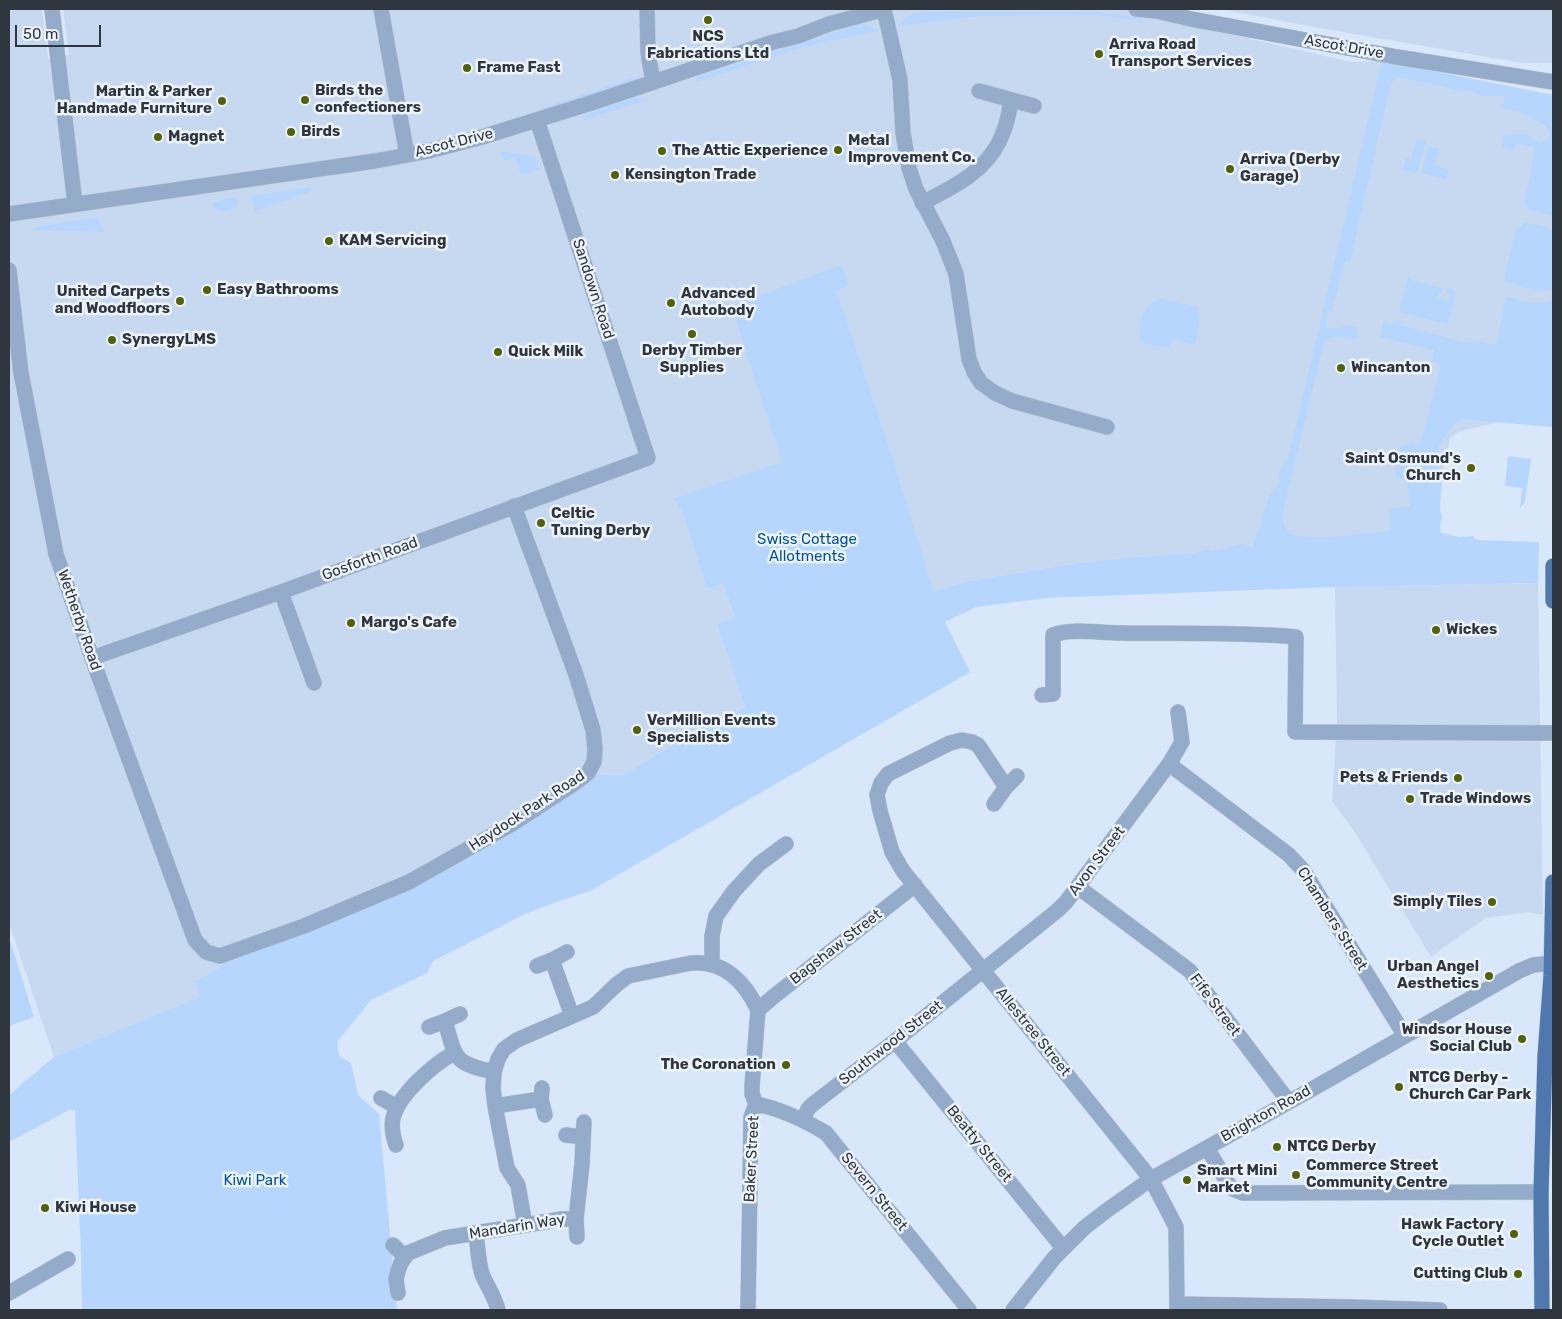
<!DOCTYPE html>
<style>
body{margin:0}
#map{position:relative;width:1562px;height:1319px;overflow:hidden;background:#d9e7fa;font-family:Rubik,sans-serif}
canvas{display:block}
.frame{position:absolute;inset:0;border:10px solid #30363d;pointer-events:none}
.scale{position:absolute;left:15px;top:25px;width:86px;height:22px;box-sizing:border-box;border:2px solid #30363d;border-top:0;padding-left:6px;font-size:15px;line-height:18px;white-space:nowrap;color:#30363d;-webkit-text-stroke:4px #eef4fb;paint-order:stroke}
</style>
<div id="map">
<canvas width="1562" height="1319"></canvas>
<div class="frame"></div>
<div class="scale">50 m</div>
</div>
<script>
const ctx = document.querySelector('canvas').getContext('2d');
ctx.lineJoin = 'round';
function fillPath(path, color) { ctx.fillStyle = color; ctx.fill(path, 'evenodd'); }
function trace(path, color, width, dash) { ctx.strokeStyle = color; ctx.lineWidth = width; ctx.lineCap = dash ? 'butt' : 'round'; ctx.setLineDash(dash || []); ctx.stroke(path); }
function drawText(font, color, halo, rows, align = 'center') {
  ctx.font = font + ' Rubik,sans-serif'; ctx.lineWidth = 5; ctx.setLineDash([]); ctx.textBaseline = 'middle'; ctx.strokeStyle = halo; ctx.fillStyle = color; for (const [text, x, y, turn = 0] of rows) {
    ctx.save(); ctx.translate(x, y); ctx.rotate((+turn || 0) * Math.PI / 180); ctx.textAlign = isNaN(turn) ? turn : align; if (halo) ctx.strokeText(text, 0, 0); ctx.fillText(text, 0, 0); ctx.restore();
  }
}
const built = new Path2D(`
 M9 9H42L48 59 69 55 63 9H1146V15L1351 62 1382 61 1547 94 1553 95V427L1499 422 1458 432 1450 438 1427 543 1123 558 1071 564 969 581 934 591 835 291 849 286 731 306 783 462 675 498 683 514 707 589 723 584 735 617 717 624 745 706 715 719 623 775 595 774 412 887 304 934 223 963 217 969 195 981 201 997 54 1057 9 923Z
 M1220 9H1553V63H1523L1325 29Z
 M1538 583 1543 915 1529 912 1485 918 1431 957 1354 831 1332 801 1337 722 1335 587Z`);
const green = new Path2D(`
 M927 11 1096 12 1140 18 1143 22 1108 16 1089 15 985 16 971 17 898 26 910 14Z
 M862 24 872 27 878 31 806 46 697 82 696 79V77Z
 M1382 61 1553 95V216L1527 209V205L1524 204 1535 148 1517 143 1514 151 1502 148 1503 135C1510 136 1514 135 1521 134 1528 133 1535 140 1541 143L1551 135 1546 126 1525 114 1523 112 1502 109 1505 96H1483L1470 91 1456 90 1444 86 1397 77 1392 82 1388 95 1350 262 1345 261 1332 310 1327 312C1326 318 1328 322 1326 327 1337 331 1346 322 1358 328L1356 339C1344 340 1334 331 1324 342L1283 512 1284 525 1289 534C1319 541 1359 534 1390 531L1389 509 1410 506 1407 478 1396 479 1395 465 1401 447 1411 442 1420 445 1441 365 1432 361 1434 350 1380 337 1384 321 1395 324 1396 320 1401 321 1400 325 1467 343 1479 341 1496 345 1506 297C1521 300 1538 306 1553 300V427L1462 419 1455 423 1438 446 1439 457 1436 466 1442 472 1440 509 1442 518 1440 526 1441 533 1459 537 1473 536 1476 540 1539 542 1538 583 1335 587 1046 598 976 607 945 622 970 672 590 891 559 901 525 914 433 961 427 973 371 1000 337 1042 339 1056 351 1063 358 1095 379 1114 397 1310H82L81 1254 75 1110H69L9 1142V1095L54 1057 200 997 195 981 217 969 223 963 304 934 412 887 595 774 623 775 715 719 745 707 717 624 735 617 723 584 707 589 683 514 674 498 782 462 731 306 842 265 849 286 836 291 883 430 934 591 969 581 1071 564 1123 558 1195 553 1208 549 1212 551 1242 544 1253 547 1269 497 1279 484 1278 474 1289 455Z
 M638 76 633 82 542 112 540 109Z
 M636 97 641 98 644 101 584 120 581 118 587 114Z
 M1417 139 1426 141 1417 173 1403 170 1406 158 1411 159Z
 M1429 146 1439 148 1435 165 1449 170 1446 180 1422 173Z
 M500 151 536 157 540 169 521 175 515 157 504 161Z
 M311 187 312 191 255 211 250 196Z
 M237 197 238 202 236 208 224 212 214 208 213 202Z
 M98 217 104 232 34 230 36 227Z
 M1524 222 1553 229V289C1539 294 1520 286 1506 282L1504 278 1516 228 1522 227Z
 M1408 277 1411 280 1443 288 1442 292H1438L1437 297 1449 300 1450 295 1446 293 1447 289 1456 291 1448 324 1399 312Z
 M1162 299 1196 306C1204 316 1197 333 1195 345L1173 340 1169 348 1141 343C1138 336 1141 317 1145 310 1148 304 1155 300 1162 299Z
 M1508 456 1531 459 1525 501 1520 509 1522 488 1505 486Z
 M9 937 34 1017 9 1026Z`);
const minor = new Path2D(`
 M52 9 75 204
 M381 9 407 155
 M647 9 648 53 653 82
 M884 9 900 80 903 133 909 168 916 189 943 241 956 274 969 359 974 372 981 383 995 393 1012 401 1107 427
 M1136 9 1156 11 1191 19 1397 57 1553 82
 M979 91 1034 106
 M922 203C956 186 991 169 1004 130 1008 121 1009 110 1011 100
 M9 214 375 161 429 151 482 137 594 102 770 43 798 36 829 24 885 9
 M9 270 21 373 56 554 92 658 195 940 206 952 220 956 304 926 409 882 512 824 575 783 588 773 594 762 595 749 593 730 576 675 514 506
 M281 592 314 683
 M92 658 281 592 648 458 537 120
 M1042 695 1053 694V635C1072 628 1101 633 1121 633 1179 634 1238 632 1296 637L1295 732 1553 733
 M1169 764 1289 855 1303 870 1405 1036
 M1006 787 1017 776
 M994 804 1006 787 978 745 972 742 962 740 950 743 888 774 881 783 877 795 880 811 892 852 903 871 1151 1179 1176 1227 1177 1310
 M1078 887 1190 971 1289 1102
 M552 960 572 1016
 M712 964V936L716 916 734 891 759 864 786 844
 M537 966 552 960 567 952
 M758 1010 773 997 915 885
 M445 1021C456 1059 453 1063 494 1072
 M429 1027 445 1021 460 1014
 M895 1041 1063 1248
 M542 1088 541 1099 545 1115
 M381 1098 397 1107
 M756 1104C782 1109 804 1120 826 1133L969 1310
 M495 1106 541 1099
 M803 1120 808 1109 813 1104 895 1041 1058 910 1066 902 1169 764 1182 742 1178 712
 M566 1135 583 1137
 M396 1145C393 1136 391 1127 393 1118 399 1094 434 1064 454 1053
 M1207 1148 1229 1185 1233 1189 1243 1193 1541 1192
 M576 1219 577 1237
 M525 1225 518 1185 507 1168 495 1106 493 1088 494 1072 498 1059 504 1049 517 1040 593 1007 616 985 628 976 691 963C724 960 745 982 758 1010
 M476 1234C478 1247 478 1261 482 1274 487 1286 495 1297 498 1310
 M393 1245 404 1256
 M9 1293 68 1259
 M398 1293 396 1279 398 1271 401 1263 408 1253 445 1238 562 1219H576L582 1164 584 1122
 M1177 1304 1351 1307 1440 1310
 M748 1310 751 1117 756 1104 752 1094V1086L758 1010
 M1013 1310 1054 1258 1084 1228 1106 1211 1151 1179 1314 1088 1519 971 1533 965 1552 963`);
const major = new Path2D(`
 M1553 566V601
 M1542 1310 1541 1192 1545 1056 1551 976 1553 882`);
const markers = [
 [708,20,5,"#526206"],
 [1099,54,5,"#526206"],
 [467,68,5,"#526206"],
 [305,100,5,"#526206"],
 [222,101,5,"#526206"],
 [291,132,5,"#526206"],
 [158,137,5,"#526206"],
 [838,150,5,"#526206"],
 [662,151,5,"#526206"],
 [1230,169,5,"#526206"],
 [615,175,5,"#526206"],
 [329,241,5,"#526206"],
 [207,290,5,"#526206"],
 [180,301,5,"#526206"],
 [671,303,5,"#526206"],
 [692,334,5,"#526206"],
 [112,340,5,"#526206"],
 [498,352,5,"#526206"],
 [1341,368,5,"#526206"],
 [1471,468,5,"#526206"],
 [541,523,5,"#526206"],
 [351,623,5,"#526206"],
 [1436,630,5,"#526206"],
 [637,730,5,"#526206"],
 [1458,778,5,"#526206"],
 [1410,799,5,"#526206"],
 [1492,902,5,"#526206"],
 [1489,976,5,"#526206"],
 [1522,1039,5,"#526206"],
 [786,1065,5,"#526206"],
 [1399,1087,5,"#526206"],
 [1277,1147,5,"#526206"],
 [1296,1175,5,"#526206"],
 [1187,1180,5,"#526206"],
 [45,1208,5,"#526206"],
 [1514,1234,5,"#526206"],
 [1518,1274,5,"#526206"]
];
const poiNames = [
 ["NCS",708,37,"center"],
 ["Fabrications Ltd",708,54,"center"],
 ["Arriva Road",1109,45],
 ["Transport Services",1109,62],
 ["Frame Fast",477,68],
 ["Birds the",315,91],
 ["confectioners",315,108],
 ["Martin & Parker",212,92,"right"],
 ["Handmade Furniture",212,109,"right"],
 ["Birds",301,132],
 ["Magnet",168,137],
 ["Metal",848,141],
 ["Improvement Co.",848,158],
 ["The Attic Experience",672,151],
 ["Arriva (Derby",1240,160],
 ["Garage)",1240,177],
 ["Kensington Trade",625,175],
 ["KAM Servicing",339,241],
 ["Easy Bathrooms",217,290],
 ["United Carpets",170,292,"right"],
 ["and Woodfloors",170,309,"right"],
 ["Advanced",681,294],
 ["Autobody",681,311],
 ["SynergyLMS",122,340],
 ["Derby Timber",692,351,"center"],
 ["Supplies",692,368,"center"],
 ["Quick Milk",508,352],
 ["Wincanton",1351,368],
 ["Saint Osmund's",1461,459,"right"],
 ["Church",1461,476,"right"],
 ["Celtic",551,514],
 ["Tuning Derby",551,531],
 ["Margo's Cafe",361,623],
 ["Wickes",1446,630],
 ["VerMillion Events",647,721],
 ["Specialists",647,738],
 ["Pets & Friends",1448,778,"right"],
 ["Trade Windows",1420,799],
 ["Simply Tiles",1482,902,"right"],
 ["Urban Angel",1479,967,"right"],
 ["Aesthetics",1479,984,"right"],
 ["Windsor House",1512,1030,"right"],
 ["Social Club",1512,1047,"right"],
 ["The Coronation",776,1065,"right"],
 ["NTCG Derby -",1409,1078],
 ["Church Car Park",1409,1095],
 ["NTCG Derby",1287,1147],
 ["Commerce Street",1306,1166],
 ["Community Centre",1306,1183],
 ["Smart Mini",1197,1171],
 ["Market",1197,1188],
 ["Kiwi House",55,1208],
 ["Hawk Factory",1504,1225,"right"],
 ["Cycle Outlet",1504,1242,"right"],
 ["Cutting Club",1508,1274,"right"]
];
const streetNames = [
 ["Ascot Drive",1344,47,10],
 ["Ascot Drive",454,143,-14],
 ["Sandown Road",593,289,72],
 ["Gosforth Road",370,559,-20],
 ["Wetherby Road",79,620,71],
 ["Haydock Park Road",527,811,-33],
 ["Avon Street",1097,861,-53],
 ["Chambers Street",1332,919,58],
 ["Bagshaw Street",836,947,-38],
 ["Fife Street",1215,1005,53],
 ["Allestree Street",1033,1032,51],
 ["Southwood Street",891,1043,-38],
 ["Brighton Road",1266,1114,-29],
 ["Beatty Street",979,1144,51],
 ["Baker Street",752,1159,-87],
 ["Severn Street",874,1192,51],
 ["Mandarin Way",517,1227,-9]
];
const parkNames = [
 ["Swiss Cottage",807,540],
 ["Allotments",807,557],
 ["Kiwi Park",255,1181]
];
fillPath(built, '#c7d9f1');
fillPath(green, '#b7d6fd');
trace(minor, '#b7c4d4', 16);
trace(major, '#b7c4d4', 16);
trace(minor, '#94acc9', 15);
trace(major, '#4f79ae', 15);
for (const [x, y, r, color] of markers) { const dot = new Path2D(); dot.arc(x, y, r, 0, 2 * Math.PI); ctx.fillStyle = color; ctx.fill(dot); trace(dot, '#eef4fb', 2); }
drawText('bold 15px', '#30363d', '#eef4fb', poiNames, 'left');
drawText('15px', '#30363d', '#eef4fb', streetNames);
drawText('15px', '#01529e', '#eef4fb', parkNames);
</script>
